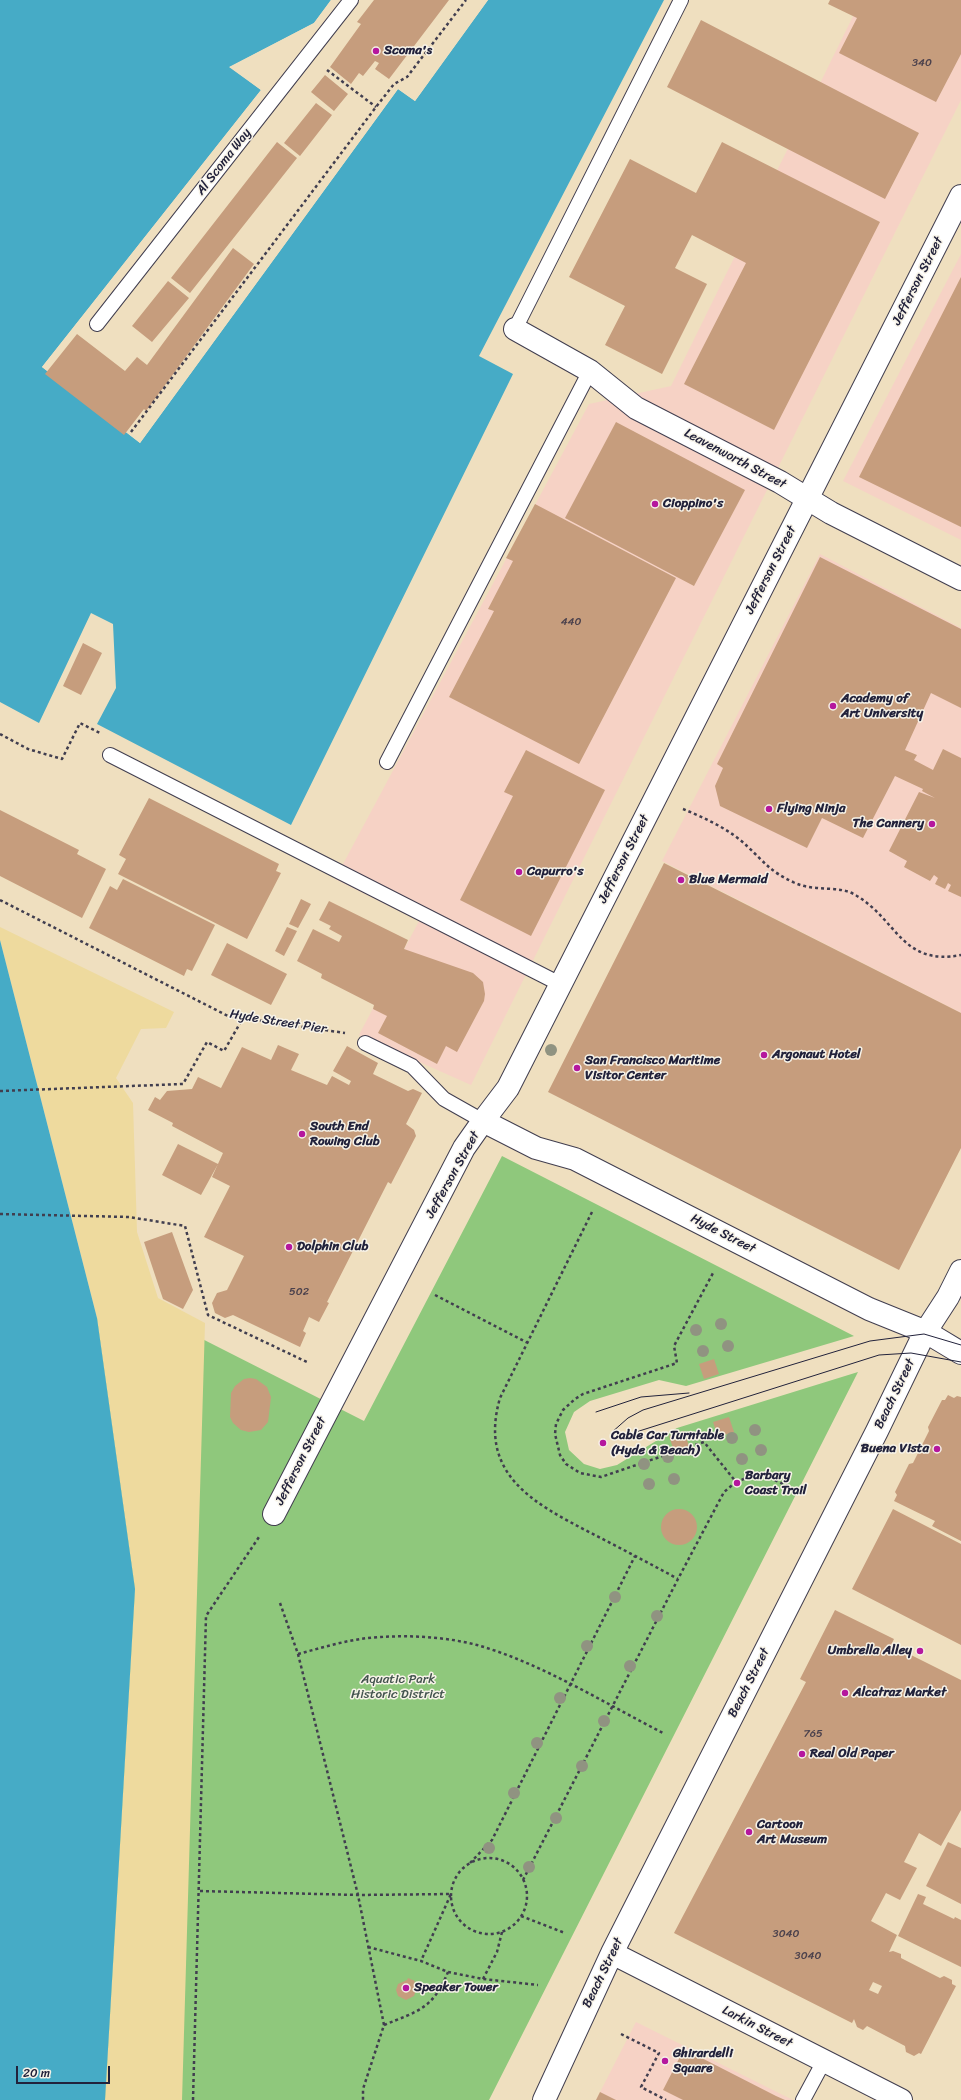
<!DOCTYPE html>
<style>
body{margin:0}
#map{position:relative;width:961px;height:2100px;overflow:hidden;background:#efdfbf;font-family:Sriracha,sans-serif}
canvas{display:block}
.scale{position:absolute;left:16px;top:2066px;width:94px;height:18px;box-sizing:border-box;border:2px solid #22223b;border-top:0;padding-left:5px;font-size:12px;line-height:14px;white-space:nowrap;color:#22223b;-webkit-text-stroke:3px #f7f3e8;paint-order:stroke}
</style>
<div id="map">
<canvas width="961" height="2100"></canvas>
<div class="scale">20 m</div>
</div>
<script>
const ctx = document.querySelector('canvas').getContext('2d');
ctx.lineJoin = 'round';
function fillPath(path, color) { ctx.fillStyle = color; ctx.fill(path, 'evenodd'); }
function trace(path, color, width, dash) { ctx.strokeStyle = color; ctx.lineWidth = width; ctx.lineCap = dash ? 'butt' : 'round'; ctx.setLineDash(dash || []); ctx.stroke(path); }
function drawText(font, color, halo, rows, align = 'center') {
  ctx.font = font + ' Sriracha,sans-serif'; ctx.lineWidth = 3; ctx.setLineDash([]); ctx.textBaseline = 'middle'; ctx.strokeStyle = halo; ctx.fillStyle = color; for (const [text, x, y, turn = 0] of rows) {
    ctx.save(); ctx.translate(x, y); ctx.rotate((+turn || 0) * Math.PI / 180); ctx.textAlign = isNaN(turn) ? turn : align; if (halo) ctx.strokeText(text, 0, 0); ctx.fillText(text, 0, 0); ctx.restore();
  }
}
const built = new Path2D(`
 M861 0H961V100L471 1085 359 1035 419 921 335 879 589 404 671 386Z
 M961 254V540L843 481Z
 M820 554 961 628V1013L662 861Z
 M636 2022 793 2100H596Z`);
const green = new Path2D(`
 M502 1156 854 1336 686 1386 659 1380 590 1401 574 1412 565 1432 569 1450 584 1464 600 1469 617 1465 677 1428 858 1372 489 2100H105L135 1589 97 1318 155 1315 364 1421Z`);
const sand = new Path2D(`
 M0 927 174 1012 166 1028 141 1029 116 1078 133 1103 137 1232 158 1298 205 1323 182 2100H105L135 1589 97 1318 0 940Z`);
const water = new Path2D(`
 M0 0H331L314 23 230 67 261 90 42 367 140 443 398 89 415 101 488 0H664L479 356 513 374 291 825 97 724 116 688 113 624 91 613 39 723 0 702Z
 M0 940 97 1318 135 1589 105 2100H0Z`);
const pier = new Path2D(`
 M331 0H333L315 25 233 68 262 89V91L45 367 140 441 396 88 399 87 415 98 486 0H488L415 101 398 89 140 443 42 367 261 90 229 67 314 23Z`);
const building = new Path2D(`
 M374 0H449L389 79 375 69 379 63 375 61 363 76 359 73 351 84 330 67 361 24 357 22Z
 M830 0H961V54L936 102 839 53 857 18 828 4Z
 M701 20 919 133 885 199 667 87Z
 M325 75 348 94 334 111 311 92Z
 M316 103 332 115 300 156 284 143Z
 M277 142 297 158 190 293 171 278Z
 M722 142 880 222 774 430 684 384 746 263 692 235 675 268 707 284 662 374 605 345 625 306 569 277 630 159 696 193Z
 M233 248 254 264 146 411 144 409 124 435 45 374 77 334 125 371 137 357 147 365Z
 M961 277V527L859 477Z
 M168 281 189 298 152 342 132 326Z
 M616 422 745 490 694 586 565 518Z
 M535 504 676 578 579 764 449 697 494 611 488 609 513 561 506 558Z
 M820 557 961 629V708L931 693 905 750 917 755 914 760 933 770 943 749 961 758V897L948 891 951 885 948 883 945 889 935 884 938 878 934 875 930 881 904 867 907 861 889 851 919 792 935 798 922 791 923 789 895 776 863 838 822 818 807 848 720 806 715 786 723 768 717 764Z
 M83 643 102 653 81 695 63 686Z
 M526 750 605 790 531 936 460 900 513 796 504 792Z
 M149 798 279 864 276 871 281 873 247 939 118 874 126 859 119 855Z
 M0 810 79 850 77 854 106 869 82 918 0 876Z
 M664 863 961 1013V1148L899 1270 548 1092Z
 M123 879 215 925 192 971 187 969 184 976 89 928 110 886 117 890Z
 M301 899 311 904 298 928 289 924Z
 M329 901 408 940 404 949 473 973 483 982 485 994 484 1001 457 1052 446 1046 437 1064 378 1033 387 1016 373 1009 374 1005 321 978 322 974 297 961 313 929 339 942 342 936 329 929 331 926 319 920Z
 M287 927 297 931 284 956 275 951Z
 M227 943 287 974 271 1005 211 975Z
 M278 1045 299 1054 291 1070 327 1085 332 1076 349 1085 351 1081 333 1071 347 1046 378 1063 373 1074 408 1091 413 1089 422 1093 406 1124 414 1130 416 1136 391 1184 388 1182 327 1302 319 1298 329 1303 319 1322 309 1317 303 1331 306 1333 300 1347 233 1315 225 1318 215 1313 212 1303 217 1293 227 1290 244 1256 204 1237 230 1186 212 1177 223 1153 172 1126 173 1123 148 1110 155 1097 160 1100 167 1091 192 1089 198 1077 221 1088 242 1047 271 1060Z
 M178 1144 218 1164 201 1195 162 1175Z
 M172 1232 193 1290 183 1309 163 1299 144 1242Z
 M714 1359 719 1374 704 1379 699 1364Z
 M250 1378 256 1379 267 1387 271 1397 268 1422 261 1430 249 1432 241 1430 233 1423 230 1417 231 1393 235 1386 244 1379Z
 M948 1395 954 1398 957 1396 961 1397V1541L932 1526 935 1521 894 1501 897 1495 895 1492 909 1464 913 1463 929 1431 928 1427 942 1400H945Z
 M729 1417 734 1432 718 1437 713 1422Z
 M684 1431 689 1446 674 1451 669 1436Z
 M893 1509 961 1544V1645L852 1589Z
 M661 1527a18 18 0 1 1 36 0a18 18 0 1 1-36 0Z
 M835 1610 894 1639 891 1645 961 1680V1810L941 1846 919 1833 904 1862 917 1868 900 1900 886 1893 871 1921 897 1935 889 1952 893 1951 901 1954V1958L940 1978 944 1976 952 1980V1984L956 1986 921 2054 919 2053 914 2056 906 2052 905 2046 867 2026 863 2030 857 2027 854 2019 852 2023 674 1933 806 1682 800 1679ZM873 1982 882 1986 878 1994 869 1990Z
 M948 1842 961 1848V1904L926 1886Z
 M918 1894 926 1897 923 1904 954 1919 955 1917 961 1920V1967L898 1936Z
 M408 1978 415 1981 414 1983 416 1990 414 1996 406 2000 398 1996 396 1990 398 1984 407 1980Z
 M684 2049 776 2096 785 2100H683L663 2090Z
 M600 2092 616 2100H596Z`);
const path = new Path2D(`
 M327 70 376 107
 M131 432 376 107 394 84 407 77 466 0
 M0 734 28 749 62 759 80 723 100 733
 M683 809C705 818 731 830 748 847 765 863 771 872 793 882 815 893 840 884 857 896 898 921 902 966 961 955
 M0 900 228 1016 345 1033
 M0 1091 183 1084 207 1042 224 1051 243 1018
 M592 1212 500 1398C478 1474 533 1503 591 1533 620 1548 649 1563 678 1579
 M0 1214 129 1217 185 1226 208 1315 309 1363
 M435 1295 528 1343
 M736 1482 759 1473 790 1487
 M280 1603 298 1654 358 1895 384 2025 363 2089V2100
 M298 1654C325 1647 352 1638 381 1637 412 1635 446 1637 477 1645 541 1663 606 1704 665 1734
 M451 1896a38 38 0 1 1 76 0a38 38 0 1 1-76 0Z
 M470 1863 492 1840 635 1556
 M523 1880 678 1579 724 1492 736 1482 704 1442 601 1477 580 1473 566 1464 560 1455 555 1434 556 1424 563 1410 575 1399 583 1394 677 1363 674 1346 713 1273
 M200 1891 358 1895 451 1894 421 1961
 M521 1916 565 1933
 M368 1947 421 1961 448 1972 483 1979 538 1985
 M483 1979 497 1952 502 1932
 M384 2025C418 2011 433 2009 448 1972
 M621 2034 659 2053 641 2087 666 2100
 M193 2100 206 1616 259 1537`);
const service = new Path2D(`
 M97 324 351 0
 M515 329 681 0
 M110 755 560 984
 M387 762 590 371
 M365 1043 412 1066 444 1099 483 1121
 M803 2100 824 2061`);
const minor = new Path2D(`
 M515 329 590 371 636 408 780 482 831 513 961 579
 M274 1514 464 1148 483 1121
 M612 1953 901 2100
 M544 2100 612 1953 877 1431 924 1334 948 1297 961 1271`);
const tertiary = new Path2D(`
 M961 196 508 1088 483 1121 536 1148 575 1159 869 1309 926 1332 961 1353`);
const tram = new Path2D(`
 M596 1412 641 1397 689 1393
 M611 1433 628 1418 643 1410 870 1341 924 1334 961 1345
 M614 1439 879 1355 911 1353 961 1362`);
const trees = [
 [551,1050],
 [721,1324],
 [696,1330],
 [728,1346],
 [703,1351],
 [755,1430],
 [732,1438],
 [761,1450],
 [668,1457],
 [742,1459],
 [644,1464],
 [674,1479],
 [649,1484],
 [615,1597],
 [657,1616],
 [587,1646],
 [630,1666],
 [560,1698],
 [604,1721],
 [537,1743],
 [582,1766],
 [514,1793],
 [556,1818],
 [489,1848],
 [529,1867]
];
const markers = [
 [376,51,4,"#b5179e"],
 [655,504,4,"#b5179e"],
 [833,706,4,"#b5179e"],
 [769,809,4,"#b5179e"],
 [932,824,4,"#b5179e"],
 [519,872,4,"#b5179e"],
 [681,880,4,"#b5179e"],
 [764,1055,4,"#b5179e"],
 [577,1068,4,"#b5179e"],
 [302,1134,4,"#b5179e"],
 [289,1247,4,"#b5179e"],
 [603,1443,4,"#b5179e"],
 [937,1449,4,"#b5179e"],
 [737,1483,4,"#b5179e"],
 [920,1651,4,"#b5179e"],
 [845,1693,4,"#b5179e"],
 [802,1754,4,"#b5179e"],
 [749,1832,4,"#b5179e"],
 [406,1988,4,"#b5179e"],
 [665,2061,4,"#b5179e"]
];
const numberNames = [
 ["340",922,63],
 ["440",571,622],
 ["502",299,1292],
 ["765",813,1734],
 ["3040",786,1934],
 ["3040",808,1956]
];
const poiNames = [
 ["Scoma's",384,51],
 ["Cioppino's",663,504],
 ["Academy of",841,699],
 ["Art University",841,714],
 ["Flying Ninja",777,809],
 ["The Cannery",924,824,"right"],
 ["Capurro's",527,872],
 ["Blue Mermaid",689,880],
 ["Argonaut Hotel",772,1055],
 ["San Francisco Maritime",585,1061],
 ["Visitor Center",585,1076],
 ["South End",310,1127],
 ["Rowing Club",310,1142],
 ["Dolphin Club",297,1247],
 ["Cable Car Turntable",611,1436],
 ["(Hyde & Beach)",611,1451],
 ["Buena Vista",929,1449,"right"],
 ["Barbary",745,1476],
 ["Coast Trail",745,1491],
 ["Umbrella Alley",912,1651,"right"],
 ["Alcatraz Market",853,1693],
 ["Real Old Paper",810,1754],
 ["Cartoon",757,1825],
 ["Art Museum",757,1840],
 ["Speaker Tower",414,1988],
 ["Ghirardelli",673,2054],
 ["Square",673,2069]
];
const streetNames = [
 ["Al Scoma Way",224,162,-52],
 ["Jefferson Street",918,281,-63],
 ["Leavenworth Street",735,459,28],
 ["Jefferson Street",771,570,-63],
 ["Jefferson Street",624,859,-63],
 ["Hyde Street Pier",278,1022,9],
 ["Jefferson Street",453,1175,-61],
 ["Hyde Street",723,1234,27],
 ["Beach Street",895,1394,-64],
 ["Jefferson Street",301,1461,-63],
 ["Beach Street",749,1683,-63],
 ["Beach Street",603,1973,-64],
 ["Larkin Street",757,2027,27]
];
const parkNames = [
 ["Aquatic Park",398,1680],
 ["Historic District",398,1695]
];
fillPath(built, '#f6d2c5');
fillPath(green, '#8fc87c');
fillPath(sand, '#eeda9e');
fillPath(water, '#46abc6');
fillPath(pier, '#efdfbf');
fillPath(building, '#c69d7d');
trace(service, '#413e4f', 16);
trace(minor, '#413e4f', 24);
trace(tertiary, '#413e4f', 24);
trace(path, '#413e4f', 2.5, [3, 3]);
trace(service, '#fff', 14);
trace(minor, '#fff', 22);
trace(tertiary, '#fff', 22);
trace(tram, '#22223b', 1);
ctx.fillStyle = '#909381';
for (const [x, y] of trees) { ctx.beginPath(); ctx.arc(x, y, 6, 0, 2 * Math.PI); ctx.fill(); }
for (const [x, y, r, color] of markers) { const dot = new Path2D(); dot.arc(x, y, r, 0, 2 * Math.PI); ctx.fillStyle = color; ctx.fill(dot); trace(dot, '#f7f3e8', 1.5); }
drawText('11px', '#4b414c', null, numberNames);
drawText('bold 13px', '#22223b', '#f7f3e8', poiNames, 'left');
drawText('13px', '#22223b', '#f7f3e8', streetNames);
drawText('13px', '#43544e', '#f7f3e8', parkNames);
</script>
